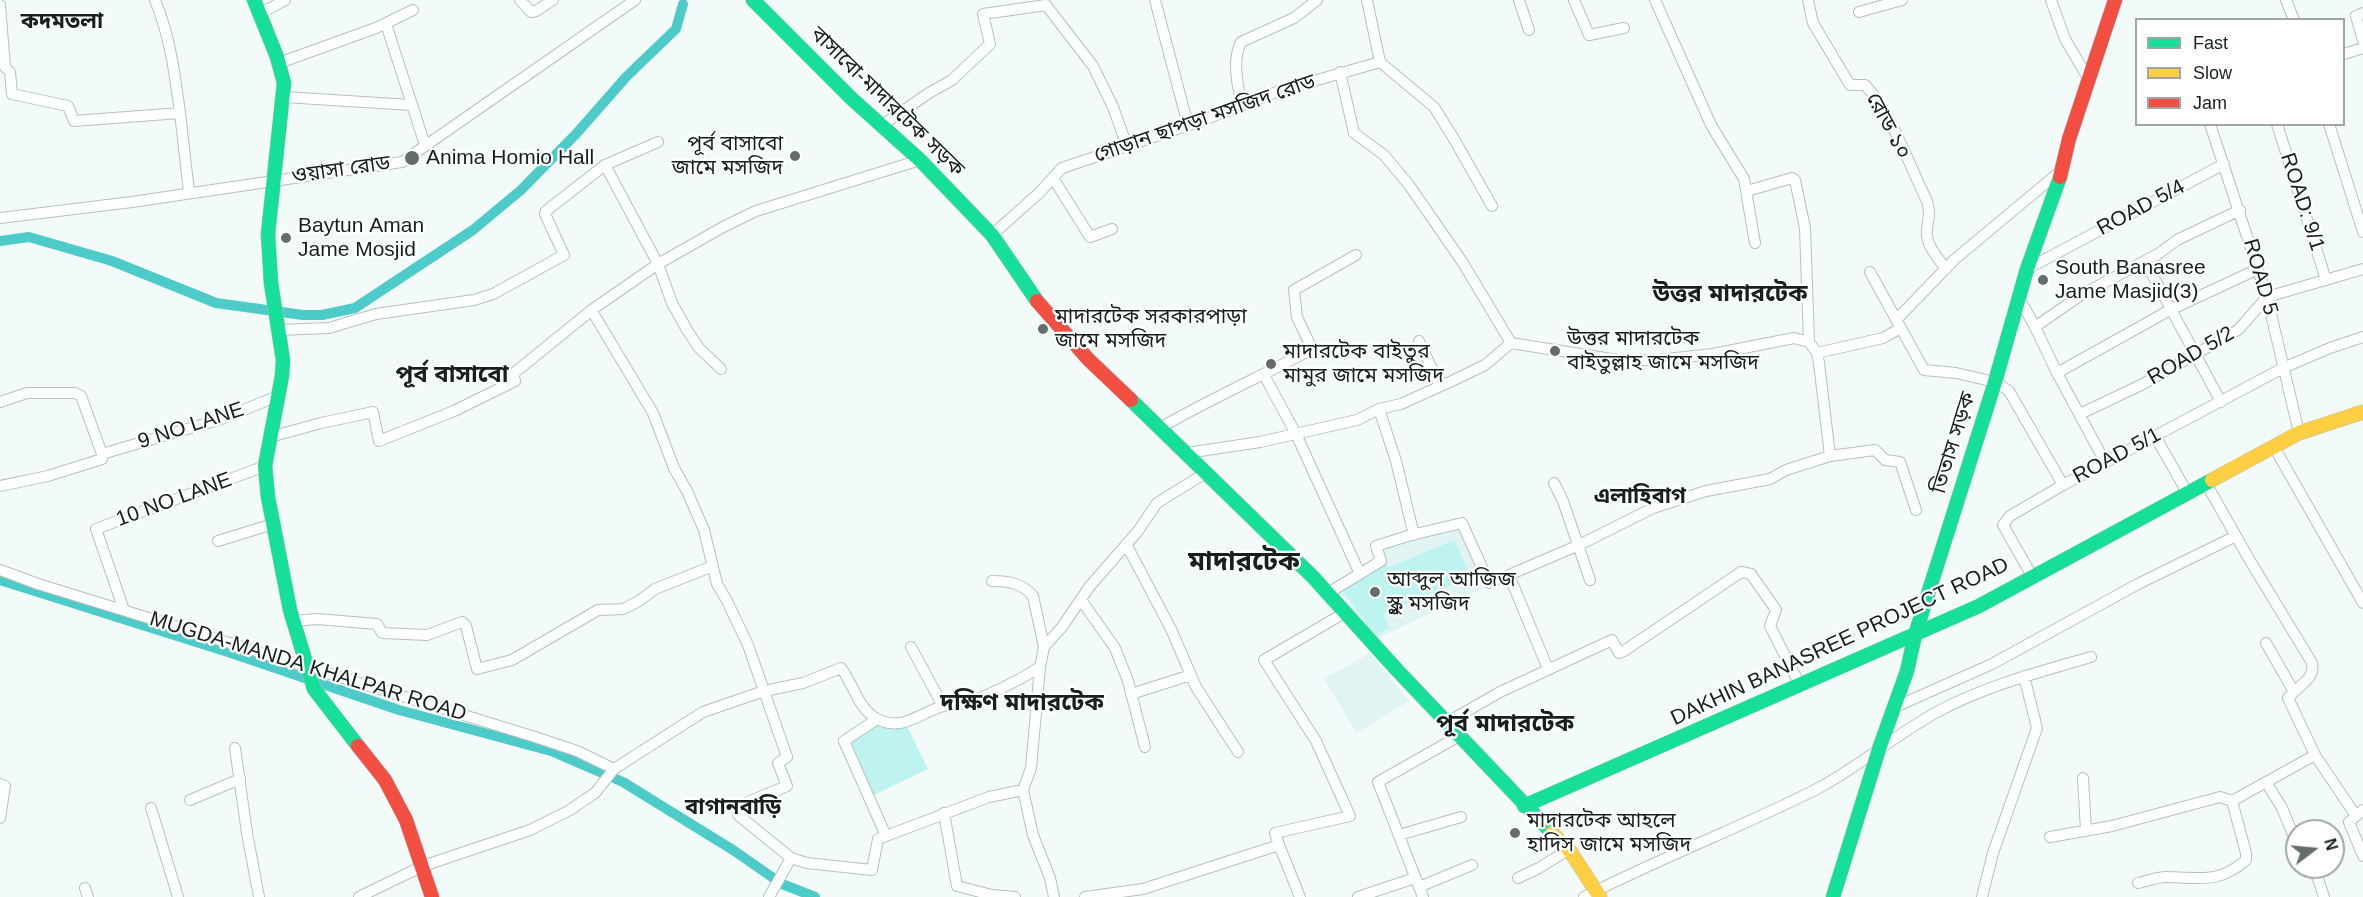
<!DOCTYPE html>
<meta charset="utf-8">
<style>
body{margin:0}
#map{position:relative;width:2363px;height:897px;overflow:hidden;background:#f2fbfa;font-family:Arial,sans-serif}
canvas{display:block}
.legend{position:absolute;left:2135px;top:18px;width:210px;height:108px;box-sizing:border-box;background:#fff;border:2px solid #a2a5a5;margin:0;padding:8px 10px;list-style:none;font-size:18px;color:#171f1f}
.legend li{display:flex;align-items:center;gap:12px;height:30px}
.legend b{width:30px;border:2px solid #a2a5a5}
.north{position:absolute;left:2285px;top:819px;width:60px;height:60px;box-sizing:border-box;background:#fff;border:2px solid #a2a5a5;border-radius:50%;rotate:74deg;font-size:16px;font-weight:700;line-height:24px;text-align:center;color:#171f1f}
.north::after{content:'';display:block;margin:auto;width:21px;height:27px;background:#646c6c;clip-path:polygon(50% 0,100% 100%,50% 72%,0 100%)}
</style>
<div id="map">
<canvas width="2363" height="897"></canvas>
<ul class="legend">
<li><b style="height:8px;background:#16e098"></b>Fast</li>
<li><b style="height:8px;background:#ffcf43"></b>Slow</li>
<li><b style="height:8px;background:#f24e42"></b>Jam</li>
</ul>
<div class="north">N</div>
</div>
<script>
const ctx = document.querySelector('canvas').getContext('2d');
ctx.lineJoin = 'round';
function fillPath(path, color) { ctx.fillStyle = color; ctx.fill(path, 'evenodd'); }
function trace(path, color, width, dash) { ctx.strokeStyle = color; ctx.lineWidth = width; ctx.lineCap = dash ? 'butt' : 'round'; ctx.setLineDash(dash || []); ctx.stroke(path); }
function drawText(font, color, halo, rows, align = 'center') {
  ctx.font = font + ' Arial,"Noto Sans Bengali",sans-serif'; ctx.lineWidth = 4.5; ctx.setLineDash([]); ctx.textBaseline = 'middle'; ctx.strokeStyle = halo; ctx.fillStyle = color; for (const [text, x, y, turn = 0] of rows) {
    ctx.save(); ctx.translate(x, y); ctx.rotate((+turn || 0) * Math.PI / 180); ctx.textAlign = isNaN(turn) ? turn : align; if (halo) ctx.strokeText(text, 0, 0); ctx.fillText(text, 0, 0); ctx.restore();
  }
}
const built = new Path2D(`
 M1461 527 1486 587 1376 639 1338 592 1384 563 1382 548Z
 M1370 653 1409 701 1357 733 1324 679Z`);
const green = new Path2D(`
 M1455 540 1470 577 1383 614 1389 628 1376 636 1342 590 1384 563 1390 567Z
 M877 725 893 730 907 726 928 769 872 796 848 742Z`);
const canal = new Path2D(`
 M0 241 29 237 112 261 216 303 303 315H322L355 308 473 230 521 190 576 134 627 76 676 29 683 4
 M0 580 231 653 399 710 551 751 623 782 733 850 782 884 815 897`);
const street = new Path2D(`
 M520 0 531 12 536 11 553 0
 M1155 0 1188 125
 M1519 0 1529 30
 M1574 0 1589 35 1624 28
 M1655 0 1711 125 1744 179 1755 243
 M1808 0 1813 23 1850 85H1865C1891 112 1910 167 1927 201 1931 218 1928 215 1927 230 1925 244 1938 258 1946 269
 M2051 0 2065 39 2088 78
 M2286 0 2294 20
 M0 5 5 67 10 72 12 94 68 106 74 121 180 113C175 75 170 36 155 0
 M1859 12 1902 0
 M261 13 285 0
 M2363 13 2356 16 2363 41
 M386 24 425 145
 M2344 54 2363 48
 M1380 62 1434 107 1454 139 1492 206
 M279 63 376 28 413 10
 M1340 72 1354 133 1384 155 1409 185 1463 263 1511 343
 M284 97 411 105
 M1242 104C1237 85 1232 60 1241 42L1294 18 1317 0
 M180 113 189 192
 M2210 124 2267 297 2299 433
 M2277 124 2326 280
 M2329 124 2363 232
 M881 126 929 93 952 80 990 44 983 14 1046 5 1093 66 1113 107 1127 146
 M605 165 658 264 672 303 687 330 699 348 721 369
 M1053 178 1090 237 1112 229
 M1747 191 1792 178 1795 180 1805 228 1809 342
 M0 218 132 202 402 162 635 0
 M992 235 1039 193 1062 168 1198 122 1279 91 1380 62 1367 0
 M2145 261 2221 402
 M2027 269 2224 164
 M1870 272 1924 370 1956 373 1995 382 2009 391 2063 485 2283 368 2330 348 2363 337
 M2019 298 2035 327 2081 295 2158 254 2177 240 2240 210
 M592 311 653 413 674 468 687 491 704 530 717 584 726 599 748 645 787 757 778 763 787 786 750 801 738 815 791 858 769 897
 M1896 320 1955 259 2063 169
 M2035 327 2057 373 2105 462
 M278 330 329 328 376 314 474 300 493 294 564 255 545 214 546 211 605 165 658 142
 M1419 341 1440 386
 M1817 353 1883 338 1901 328
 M2057 373 2170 310 2258 269
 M1264 375 1296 434 1360 574
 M0 402 27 393H75L81 396 102 454 221 419 278 396
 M1379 409 1396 461 1414 535
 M2080 414 2143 384 2238 330 2267 297 2363 269
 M1160 428C1210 399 1262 376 1312 349L1297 317 1294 290 1356 255
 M2155 436 2188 494
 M270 437 321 423 373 412 379 441 454 411 515 381 513 374 593 309 658 264 723 227 756 211 920 160
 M2274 447 2363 603
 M1187 453 1260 442 1357 420 1379 409 1401 404 1454 380 1485 365 1511 343 1618 360H1657L1713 354 1794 338 1809 342 1817 353 1819 363 1830 456 1786 470 1770 479 1706 491 1653 508 1579 545 1509 575
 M1830 456 1875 450 1885 460 1900 462 1916 510
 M1554 483 1563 501 1590 580
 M2207 485 2249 559 2312 663C2315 677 2303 683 2294 692
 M0 486 48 476 102 459V454
 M218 541 273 524
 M1126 544 1171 629 1196 687 1238 752
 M0 570 38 584 535 737 577 751 614 769
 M2032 576 2003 525 2010 516 2063 485
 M992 581C1008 581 1022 583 1033 596L1044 647
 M1328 593 1381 561 1376 546 1411 535 1462 523 1489 583 1509 575 1548 669
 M1081 600 1115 648 1128 681 1145 747
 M124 610 96 529 265 466
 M293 621 317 619 377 624 382 633 427 635 462 622 466 626 477 669 512 660 598 610 623 609 639 601 655 589 713 566
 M2266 643 2294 692 2288 698 2315 755 2356 816
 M911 647 943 706
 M1131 694 1191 675
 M1893 708 1992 664 2138 584 2236 536
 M877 719 844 741 886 836
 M1446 723 1500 692 1612 640 1619 653 1624 651 1741 572 1751 574 1776 610 1770 626 1800 685
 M235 748 247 833 259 897
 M2083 778 2086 831
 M2266 782 2282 808 2297 844
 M0 784 5 786 0 818
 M190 800 240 779
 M151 808 178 897
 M2363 810 2349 822 2363 856
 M944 813 957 886 992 895 1015 897
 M1399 835 1461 817
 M2050 837 2112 826 2220 797 2232 801 2315 755
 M1279 845 1300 897
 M791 858 807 863 872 870 878 839 989 797 1023 790
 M2314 867 2324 897
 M1518 878 1539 868 1568 850
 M2138 883C2147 881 2157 877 2166 877 2198 877 2218 885 2246 860V853L2232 801
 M1419 887 1472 865
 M85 888 88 897
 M359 897 423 866 530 830 570 810 595 793 614 769 703 712 764 691 803 683 841 668C852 682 858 707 874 717 900 734 919 713 943 706 950 704 958 705 966 703 993 694 1016 682 1040 667
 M1054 897 1050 878 1033 835 1023 790 1031 768 1040 667 1044 647 1062 627 1090 586 1138 531 1157 503 1207 472
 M1085 897 1143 889 1279 845 1275 833 1350 816 1316 741 1264 660 1346 612
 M1358 897 1415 878
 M1423 897 1378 782 1459 736
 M1584 897C1660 858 1739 828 1815 790 1857 768 1895 735 1937 712 1985 686 2039 672 2091 657
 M1982 897 1993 853 2037 728 2024 676`);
const fast = new Path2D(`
 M254 0 277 57 284 83 268 234 271 283 283 360 282 376 265 466 268 497 290 610 314 689 358 746
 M753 0 852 99 920 160 992 235 1037 301
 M1131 400 1313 577 1397 670 1552 833
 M1524 806 1979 606 2212 480
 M1833 897 1879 749 1907 671 1915 635 1995 382 2027 269 2060 177`);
const slow = new Path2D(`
 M2212 480 2299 433 2363 412
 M1552 833 1570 851 1600 897`);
const jam = new Path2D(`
 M2060 177 2069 139 2115 0
 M1037 301 1088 359 1131 400
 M358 746 385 780 406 820 432 897`);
const markers = [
 [795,156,6,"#646c6c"],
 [412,158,8,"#646c6c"],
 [286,238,6,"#646c6c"],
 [2043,280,6,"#646c6c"],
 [1043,329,6,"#646c6c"],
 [1555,351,6,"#646c6c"],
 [1271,364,6,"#646c6c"],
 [1375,592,6,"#646c6c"],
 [1515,833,6,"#646c6c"]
];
const streetNames = [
 ["বাসাবো-মাদারটেক সড়ক",887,102,44],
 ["গোড়ান ছাপড়া মসজিদ রোড",1205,119,-19],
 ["রোড ১০",1888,126,62],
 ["ওয়াসা রোড",341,170,-8],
 ["ROAD: 9/1",2302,202,72],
 ["ROAD 5/4",2141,208,-28],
 ["ROAD 5",2260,277,74],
 ["ROAD 5/2",2191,356,-30],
 ["9 NO LANE",191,426,-18],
 ["তিতাস সড়ক",1954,443,-73],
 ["ROAD 5/1",2117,456,-28],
 ["10 NO LANE",174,500,-20],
 ["DAKHIN BANASREE PROJECT ROAD",1840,642,-25],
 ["MUGDA-MANDA KHALPAR ROAD",308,667,17]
];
const poiNames = [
 ["পূর্ব বাসাবো",783,144,"right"],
 ["জামে মসজিদ",783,168,"right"],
 ["Anima Homio Hall",426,158],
 ["Baytun Aman",298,226],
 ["Jame Mosjid",298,250],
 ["South Banasree",2055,268],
 ["Jame Masjid(3)",2055,292],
 ["মাদারটেক সরকারপাড়া",1055,317],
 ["জামে মসজিদ",1055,341],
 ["উত্তর মাদারটেক",1567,339],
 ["বাইতুল্লাহ জামে মসজিদ",1567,363],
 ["মাদারটেক বাইতুর",1283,352],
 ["মামুর জামে মসজিদ",1283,376],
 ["আব্দুল আজিজ",1387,580],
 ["স্কুল মসজিদ",1387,604],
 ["মাদারটেক আহলে",1527,821],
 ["হাদিস জামে মসজিদ",1527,845]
];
const neighbourhoodNames = [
 ["কদমতলা",62,22],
 ["এলাহিবাগ",1640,497],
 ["বাগানবাড়ি",733,808]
];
const quarterNames = [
 ["উত্তর মাদারটেক",1730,294],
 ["পূর্ব বাসাবো",452,375],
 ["দক্ষিণ মাদারটেক",1022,703],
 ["পূর্ব মাদারটেক",1505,724]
];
const districtNames = [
 ["মাদারটেক",1244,563]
];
fillPath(built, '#dff4f3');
fillPath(green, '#bdf4f2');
trace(canal, '#4ccbc8', 10);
trace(street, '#b8c0bf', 12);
trace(fast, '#b8c0bf', 15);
trace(slow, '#b8c0bf', 15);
trace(jam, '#b8c0bf', 15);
trace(street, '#fdfefe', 10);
trace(fast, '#16e098', 14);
trace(slow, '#ffcf43', 14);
trace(jam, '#f24e42', 14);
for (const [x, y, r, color] of markers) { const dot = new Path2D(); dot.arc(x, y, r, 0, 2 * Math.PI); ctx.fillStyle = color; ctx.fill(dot); trace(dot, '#fff', 2); }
drawText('21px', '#171f1f', '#fff', streetNames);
drawText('21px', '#171f1f', '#fff', poiNames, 'left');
drawText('bold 22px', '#171f1f', '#fff', neighbourhoodNames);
drawText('bold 24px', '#171f1f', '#fff', quarterNames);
drawText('bold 27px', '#171f1f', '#fff', districtNames);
</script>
